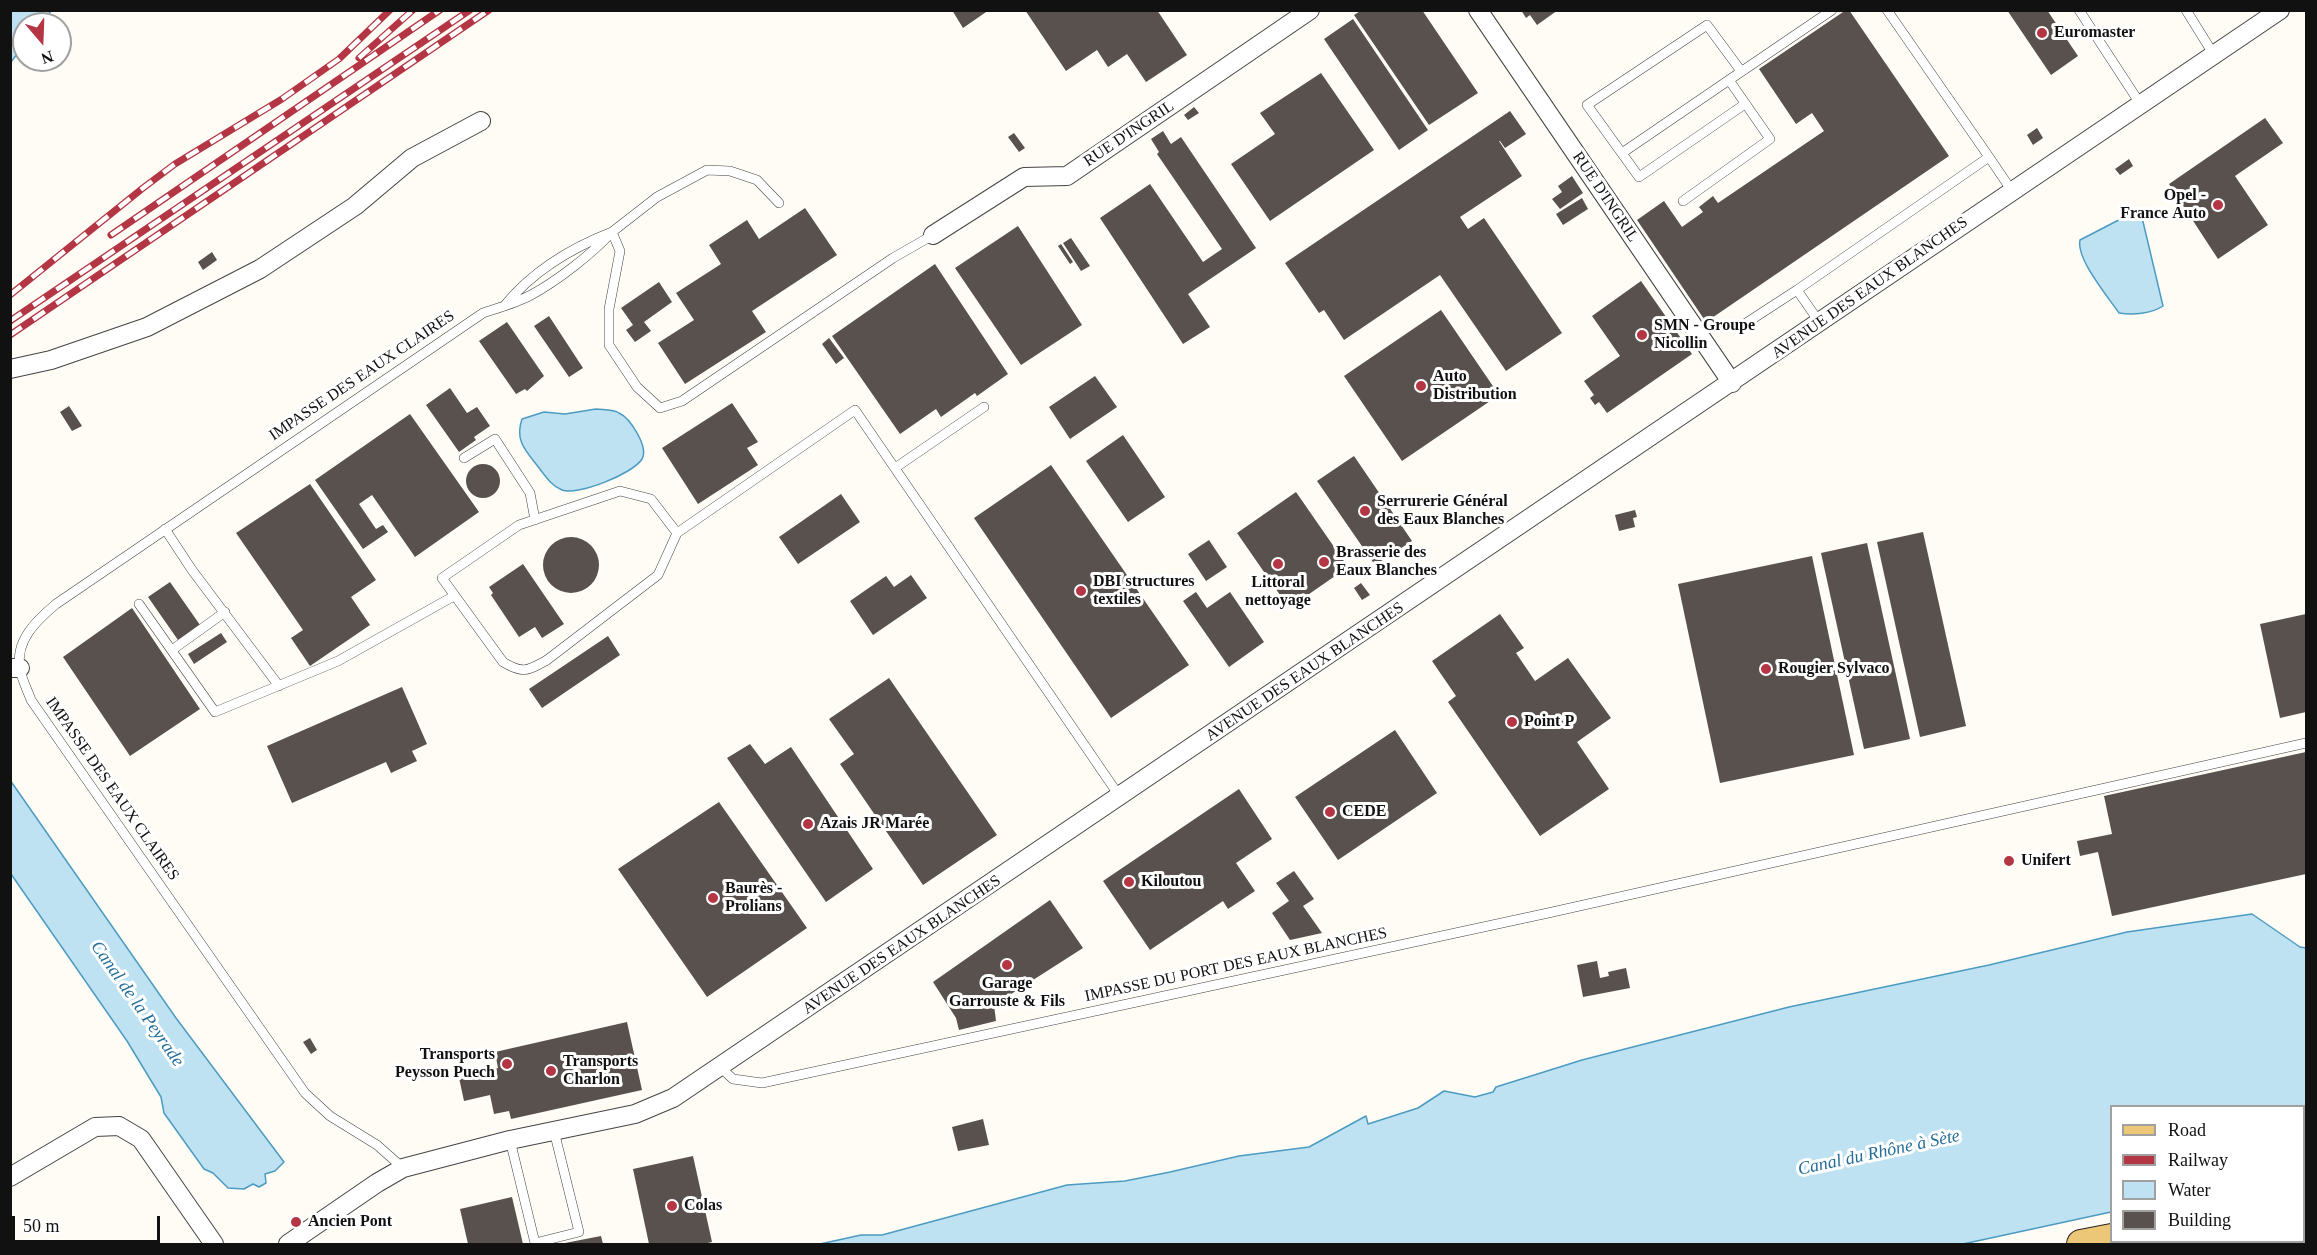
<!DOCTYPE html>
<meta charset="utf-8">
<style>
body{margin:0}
#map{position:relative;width:2317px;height:1255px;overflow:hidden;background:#fefcf5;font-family:Georgia,serif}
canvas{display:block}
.frame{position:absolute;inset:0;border:12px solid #111;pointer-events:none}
.legend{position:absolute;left:2110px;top:1105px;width:195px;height:138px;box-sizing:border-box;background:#fff;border:2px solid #a0a0a0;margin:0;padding:8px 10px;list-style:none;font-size:18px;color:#111}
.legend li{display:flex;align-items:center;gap:12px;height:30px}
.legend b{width:30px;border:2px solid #a0a0a0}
.north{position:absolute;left:12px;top:12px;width:60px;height:60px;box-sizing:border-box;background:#fff;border:2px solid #a0a0a0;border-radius:50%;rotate:161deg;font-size:16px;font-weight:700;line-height:24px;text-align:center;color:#111}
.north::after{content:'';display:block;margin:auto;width:21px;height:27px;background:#b43544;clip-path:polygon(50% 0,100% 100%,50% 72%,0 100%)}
.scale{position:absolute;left:12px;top:1216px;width:148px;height:27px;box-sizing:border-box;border:3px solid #111;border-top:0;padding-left:8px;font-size:18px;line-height:21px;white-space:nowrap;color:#111;-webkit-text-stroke:4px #fff;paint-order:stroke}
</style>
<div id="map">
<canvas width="2317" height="1255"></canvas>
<div class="frame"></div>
<ul class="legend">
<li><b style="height:8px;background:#ecc778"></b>Road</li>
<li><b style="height:8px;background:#b43544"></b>Railway</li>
<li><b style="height:16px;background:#bee2f1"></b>Water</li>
<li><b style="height:16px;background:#58514e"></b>Building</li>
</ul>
<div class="north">N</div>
<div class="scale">50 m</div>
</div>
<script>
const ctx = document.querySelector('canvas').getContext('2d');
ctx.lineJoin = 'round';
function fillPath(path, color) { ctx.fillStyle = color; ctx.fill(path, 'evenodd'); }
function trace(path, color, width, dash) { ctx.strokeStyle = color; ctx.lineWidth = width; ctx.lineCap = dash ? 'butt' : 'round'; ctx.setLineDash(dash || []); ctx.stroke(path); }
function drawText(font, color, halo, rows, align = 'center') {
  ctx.font = font + ' Georgia,serif'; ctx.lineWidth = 6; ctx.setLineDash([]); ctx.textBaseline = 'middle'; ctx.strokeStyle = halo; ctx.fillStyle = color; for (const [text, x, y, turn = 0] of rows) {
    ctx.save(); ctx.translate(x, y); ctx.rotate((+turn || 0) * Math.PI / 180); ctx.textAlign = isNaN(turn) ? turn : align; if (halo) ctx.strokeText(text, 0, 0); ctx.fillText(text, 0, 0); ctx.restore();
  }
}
const water = new Path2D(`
 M11 10 51 11 41 24H24V45L11 62Z
 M2140 209 2163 306C2151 314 2133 315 2119 313 2108 297 2076 259 2080 240Z
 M596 409C604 410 613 409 619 413 630 418 649 447 642 459 633 474 577 496 562 490 550 485 544 474 536 464 524 449 515 439 522 419L544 412 565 414Z
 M10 780 176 1018 284 1162 275 1171 265 1174 266 1183 259 1187 253 1184 244 1189 228 1188 213 1173 204 1169 164 1113 161 1097 127 1041 11 874Z
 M2252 914 2300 947 2306 948V1168L2304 1169V1106H2112L2111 1212 1963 1244H820L861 1235H882L1067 1185 1125 1181 1170 1172 1239 1156 1309 1147 1366 1116 1368 1124 1418 1108 1444 1091 1475 1097 1493 1092 1496 1087 1582 1060 1789 1007 1989 965 2127 932Z`);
const building = new Path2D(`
 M952 10H989L963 28Z
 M1025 10H1157L1187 55 1146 82 1127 54 1108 67 1097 50 1066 71Z
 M1362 10H1422L1478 93 1429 125 1354 15Z
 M1521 10H1558L1537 25 1530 15 1526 18Z
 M1846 10H1849L1949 156 1706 322 1637 220 1664 201 1682 227 1703 212 1699 207 1713 196 1718 203 1824 131 1812 113 1796 124 1759 69Z
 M2007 10H2047L2078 56 2051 75Z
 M1353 19 1428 130 1399 150 1324 39Z
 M1321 73 1374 150 1270 221 1231 164 1275 134 1260 113Z
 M1194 107 1199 113 1188 120 1184 115Z
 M1510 111 1526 134 1505 148 1500 141H1499L1522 176 1460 217 1468 229 1484 218 1562 333 1506 371 1440 275 1344 340 1324 310 1319 313 1285 263Z
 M2265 118 2283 143 2235 176 2268 225 2218 259 2169 184Z
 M2037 128 2043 138 2033 145 2027 135Z
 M1163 131 1171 144 1181 137 1256 248 1188 294 1210 327 1183 344 1100 218 1150 184 1203 262 1222 249 1157 154 1159 152 1151 139Z
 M1014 133 1025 148 1019 152 1008 137Z
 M2129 159 2133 166 2120 175 2115 169Z
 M1572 176 1583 193 1560 209 1552 199 1562 192 1558 186Z
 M1582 198 1588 209 1563 225 1556 214Z
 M805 208 837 255 752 311 766 332 685 384 658 343 694 320 676 293 721 264 709 245 747 220 759 239Z
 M1018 226 1082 325 1021 365 955 268Z
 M1071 238 1090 266 1081 271 1063 243Z
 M1061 244 1073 262 1070 264 1058 246Z
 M212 252 217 260 203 270 198 262Z
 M935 264 1008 374 977 396 975 393 941 417 936 409 900 434 832 336Z
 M1641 281 1692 354 1607 413 1599 402 1595 405 1590 398 1594 395 1584 381 1620 356 1592 316Z
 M659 282 672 302 644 322 651 331 635 342 626 330 633 325 621 308Z
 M1441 310 1499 395 1402 461 1344 376Z
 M549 316 583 368 569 377 534 326Z
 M507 322 544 376 527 391 525 389 516 394 479 341Z
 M829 338 844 358 836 364 822 344Z
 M1095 376 1117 407 1070 439 1049 407Z
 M450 388 467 413 477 407 490 426 474 437 476 440 459 452 426 405Z
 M732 403 758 442 747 448 758 465 698 504 662 448Z
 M69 406 82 426 72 431 60 412Z
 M410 414 479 512 415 557 372 495 359 504 376 529 383 525 388 532 363 549 315 480Z
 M1123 435 1165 497 1128 522 1086 461Z
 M1354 456 1412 541 1375 565 1317 481Z
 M466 481a17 17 0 1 1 34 0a17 17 0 1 1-34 0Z
 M1051 465 1189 665 1111 718 974 518Z
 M310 484 376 580 351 597 370 625 310 666 291 638 303 630 236 533Z
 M1296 492 1348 567 1289 608 1237 533Z
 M841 494 860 522 798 564 779 537Z
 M1635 510 1637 517 1633 518 1635 527 1619 531 1615 515Z
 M1923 532 1966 726 1920 737 1877 542Z
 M543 565a28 28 0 1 1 56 0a28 28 0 1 1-56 0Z
 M1209 540 1227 567 1206 581 1188 554Z
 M1867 543 1910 739 1864 749 1821 553Z
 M1812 556 1854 755 1720 783 1678 584Z
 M523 564 564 624 542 638 535 627 519 637 491 595 493 593 489 587Z
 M911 575 927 598 873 635 850 601 886 576 894 587Z
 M170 582 200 625 178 640 148 597Z
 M1361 583 1370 595 1362 600 1354 588Z
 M1196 592 1207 608 1230 592 1264 642 1229 667 1183 601Z
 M132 608 200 709 130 756 63 657Z
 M1500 614 1524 648 1516 653 1535 681 1568 658 1611 718 1577 742 1609 789 1540 836 1448 702 1456 696 1432 661Z
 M2306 614V712L2280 718 2260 624Z
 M221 633 227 642 194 664 188 654Z
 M608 636 620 655 542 708 529 689Z
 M889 678 997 835 923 885 840 764 854 754 829 719Z
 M402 687 427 744 412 751 417 761 391 773 386 762 292 803 267 746Z
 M1395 730 1437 793 1338 860 1295 797Z
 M750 744 765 764 791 747 873 869 826 902 727 758Z
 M2306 752V874L2112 916 2098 852 2080 856 2077 841 2112 834 2104 796Z
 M1239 789 1272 839 1236 863 1255 891 1228 909 1223 901 1150 950 1103 881Z
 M719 802 807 928 707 997 618 869Z
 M1294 871 1314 899 1303 906 1322 933 1290 940 1272 913 1289 901 1276 883Z
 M1050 900 1083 948 994 1005 996 1021 959 1030 956 1018 933 982Z
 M1597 961 1600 978 1609 976 1608 972 1626 968 1630 988 1583 997 1577 965Z
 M627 1022 642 1090 511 1119 509 1111 494 1114 490 1095 464 1101 458 1073 491 1065 492 1070 498 1068 495 1052Z
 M310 1038 317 1050 311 1054 303 1042Z
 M983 1119 989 1145 958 1151 952 1127Z
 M693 1156 712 1242 703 1244H649L633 1169Z
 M512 1197 523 1244H468L460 1209Z
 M601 1236 603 1244H565V1243Z`);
const lane = new Path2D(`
 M1887 10 1989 157
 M2079 10 2141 105
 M2186 10 2214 55
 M1741 71 1707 25 1587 105 1639 177 1745 104
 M1622 153 1729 80
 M1683 201 1770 139 1729 80 1832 10
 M779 203 757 180 730 171 707 170 657 197 612 232 620 251 609 309V345L637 387 660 408 682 401 893 258 933 235
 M1820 323 1797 290 1989 157 2012 191
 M1740 327 1797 290
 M464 458 495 439 530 493 535 520
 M895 468 984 407
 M620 491 651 499 677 533 658 575 547 660C527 671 523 674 503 662L442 578 519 525Z
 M165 529 192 570 279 686
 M677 533 855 410 1120 797
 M139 604 215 712 338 661 454 596
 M172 650 225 612
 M720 1067 733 1079 762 1083 1548 913 2306 743
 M510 1140 535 1243 579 1232 554 1131
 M403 1168 377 1145 330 1116 305 1093 31 700C27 689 21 678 20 668 15 640 37 620 56 604L483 313C498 308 516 303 531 295 557 281 592 254 612 232 571 248 533 271 505 305`);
const street = new Path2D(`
 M1478 10 1732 383
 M933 235 1024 177 1067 176 1310 10
 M10 369 51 360 147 327 260 269 355 206 412 158 481 121
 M10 668H20
 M10 1177 95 1127 119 1126 141 1139 214 1244
 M288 1244 377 1183 403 1168 510 1140 635 1114 673 1098 2280 10
 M2254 1244V1242`);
const primary = new Path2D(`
 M2304 1196H2306
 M2304 1218H2306
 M2081 1244 2112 1238
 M2192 1244 2204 1242`);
const rail = new Path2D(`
 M359 58 413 10
 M111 235 440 10
 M10 295 143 188 175 164 282 99 339 59 390 10
 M10 321 470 10
 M10 335 489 10`);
const markers = [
 [2042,33,6,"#b43544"],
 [2218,205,6,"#b43544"],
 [1642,335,6,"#b43544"],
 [1421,386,6,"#b43544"],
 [1365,511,6,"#b43544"],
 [1324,562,6,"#b43544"],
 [1278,564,6,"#b43544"],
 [1081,591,6,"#b43544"],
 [1766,669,6,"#b43544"],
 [1512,722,6,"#b43544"],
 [1330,812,6,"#b43544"],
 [808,824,6,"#b43544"],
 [2009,861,6,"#b43544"],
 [1129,882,6,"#b43544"],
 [713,898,6,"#b43544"],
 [1007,965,6,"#b43544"],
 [507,1064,6,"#b43544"],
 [551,1071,6,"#b43544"],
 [672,1206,6,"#b43544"],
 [296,1222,6,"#b43544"]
];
const poiNames = [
 ["Euromaster",2054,33],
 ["Opel -",2206,196,"right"],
 ["France Auto",2206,214,"right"],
 ["SMN - Groupe",1654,326],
 ["Nicollin",1654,344],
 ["Auto",1433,377],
 ["Distribution",1433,395],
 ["Serrurerie Général",1377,502],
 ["des Eaux Blanches",1377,520],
 ["Brasserie des",1336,553],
 ["Eaux Blanches",1336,571],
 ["DBI structures",1093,582],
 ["textiles",1093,600],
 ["Littoral",1278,583,"center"],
 ["nettoyage",1278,601,"center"],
 ["Rougier Sylvaco",1778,669],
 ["Point P",1524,722],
 ["CEDE",1342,812],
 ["Azais JR Marée",820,824],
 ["Unifert",2021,861],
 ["Kiloutou",1141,882],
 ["Baurès -",725,889],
 ["Prolians",725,907],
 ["Garage",1007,984,"center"],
 ["Garrouste & Fils",1007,1002,"center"],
 ["Transports",495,1055,"right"],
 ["Peysson Puech",495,1073,"right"],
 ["Transports",563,1062],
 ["Charlon",563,1080],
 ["Colas",684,1206],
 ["Ancien Pont",308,1222]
];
const streetNames = [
 ["RUE D'INGRIL",1129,134,-34],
 ["RUE D'INGRIL",1605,197,56],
 ["AVENUE DES EAUX BLANCHES",1870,288,-35],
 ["IMPASSE DES EAUX CLAIRES",362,376,-34],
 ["AVENUE DES EAUX BLANCHES",1305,672,-34],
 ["IMPASSE DES EAUX CLAIRES",112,789,55],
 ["AVENUE DES EAUX BLANCHES",902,945,-34],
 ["IMPASSE DU PORT DES EAUX BLANCHES",1236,965,-12]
];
const waterNames = [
 ["Canal de la Peyrade",137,1004,55],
 ["Canal du Rhône à Sète",1879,1153,-12]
];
fillPath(water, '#bee2f1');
trace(water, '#4c9bc1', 1.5);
fillPath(building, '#58514e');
trace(lane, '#444', 10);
trace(street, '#444', 20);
trace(primary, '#222', 30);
trace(lane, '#fff', 9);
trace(street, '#fff', 18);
trace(primary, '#ecc778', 28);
trace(rail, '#b43544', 7);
trace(rail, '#fff', 4.5, [14]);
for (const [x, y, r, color] of markers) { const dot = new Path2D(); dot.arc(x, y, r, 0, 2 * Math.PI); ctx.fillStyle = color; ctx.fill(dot); trace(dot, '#fff', 2); }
drawText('bold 16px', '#111', '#fff', poiNames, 'left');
drawText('16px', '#111', '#fff', streetNames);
drawText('italic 18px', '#246e98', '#fff', waterNames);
</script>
